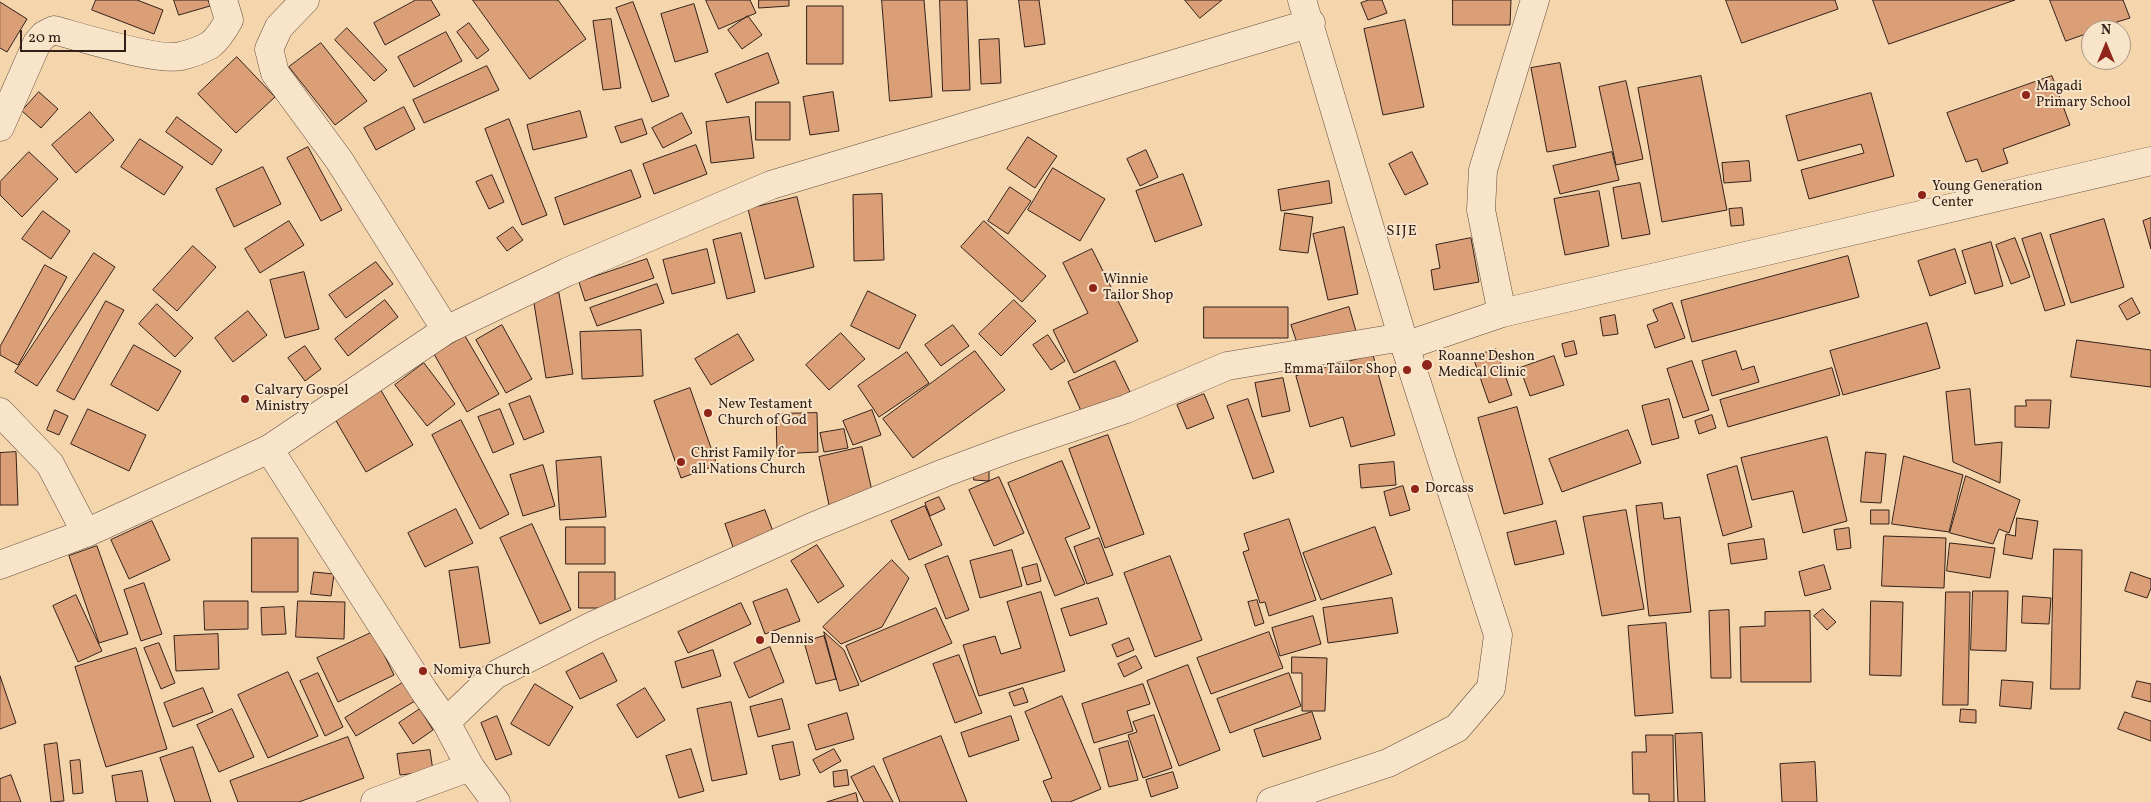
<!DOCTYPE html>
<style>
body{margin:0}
#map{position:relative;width:2151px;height:802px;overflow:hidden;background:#f4d5ac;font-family:Vollkorn,serif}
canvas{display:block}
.north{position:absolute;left:2081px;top:20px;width:50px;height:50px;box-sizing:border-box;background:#f8e4c9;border:1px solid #a99683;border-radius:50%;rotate:0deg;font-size:14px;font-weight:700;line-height:20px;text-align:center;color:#332019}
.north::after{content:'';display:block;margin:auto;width:18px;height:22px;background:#8f2418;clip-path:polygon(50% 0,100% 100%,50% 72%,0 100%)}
.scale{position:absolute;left:20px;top:30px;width:106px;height:22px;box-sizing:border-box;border:2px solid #332019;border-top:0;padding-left:6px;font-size:15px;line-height:18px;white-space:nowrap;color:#332019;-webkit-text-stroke:4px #f8e4c9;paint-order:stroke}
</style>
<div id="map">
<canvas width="2151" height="802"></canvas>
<div class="north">N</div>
<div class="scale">20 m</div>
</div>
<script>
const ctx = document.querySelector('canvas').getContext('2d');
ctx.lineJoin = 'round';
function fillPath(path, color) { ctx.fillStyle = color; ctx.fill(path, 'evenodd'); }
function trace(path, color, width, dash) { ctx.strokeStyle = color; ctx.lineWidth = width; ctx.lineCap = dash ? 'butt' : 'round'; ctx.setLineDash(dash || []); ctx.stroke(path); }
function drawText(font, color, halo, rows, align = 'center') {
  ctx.font = font + ' Vollkorn,serif'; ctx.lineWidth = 4; ctx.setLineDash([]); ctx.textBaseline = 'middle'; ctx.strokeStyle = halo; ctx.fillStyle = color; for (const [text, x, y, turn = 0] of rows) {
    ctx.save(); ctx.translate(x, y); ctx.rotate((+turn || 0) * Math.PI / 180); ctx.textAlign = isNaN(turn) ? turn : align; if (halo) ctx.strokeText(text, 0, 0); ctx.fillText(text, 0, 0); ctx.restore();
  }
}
const building = new Path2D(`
 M96 0H137L163 10 154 34 92 10Z
 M174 0H208L210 6 179 15Z
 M416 0H431L440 15 385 45 374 23Z
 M473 0H558L586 39 530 79Z
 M706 0H750L756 13 719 29Z
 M759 0H789V6L759 8Z
 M882 0H924L932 97 890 101Z
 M940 0H967L970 90 943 91Z
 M1019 0H1039L1045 44 1025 47Z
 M1185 0H1222L1200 18Z
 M1369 0H1382L1387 13 1368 20 1361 3Z
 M1453 0H1511L1510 25H1453Z
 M1726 0H1835L1838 9 1742 43Z
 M1873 0H2015L1889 44Z
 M2050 0H2123L2130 18 2091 30V32L2066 41Z
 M0 2 27 19 7 52 0 48Z
 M633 2 669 96 652 102 616 8Z
 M694 4 708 52 675 62 661 14Z
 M807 6H843V64H807Z
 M748 16 762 35 742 49 728 30Z
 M611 19 621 88 603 90 593 21Z
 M1405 20 1424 107 1383 115 1364 29Z
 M469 23 489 50 477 59 457 32Z
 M347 28 387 70 374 81 335 40Z
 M446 32 462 61 414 87 398 57Z
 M999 39 1001 83 981 84 979 40Z
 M321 43 367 101 335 125 289 67Z
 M768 53 779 83 727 103 715 74Z
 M237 57 275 97 236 133 198 94Z
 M1560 63 1576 147 1547 152 1531 68Z
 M487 66 499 90 424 123 413 100Z
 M1701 76 1727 210 1662 222 1638 88Z
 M2052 76 2070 125 2003 149 2008 163 1982 172 1977 159 1966 162 1947 113Z
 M1626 81 1643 159 1616 165 1599 87Z
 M39 92 58 109 41 128 22 111Z
 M833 92 839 131 810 135 803 97Z
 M1871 93 1894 176 1809 199 1801 170 1864 153 1861 144 1798 161 1786 116Z
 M756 102H790V140H756Z
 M404 107 415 129 376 150 364 128Z
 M580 111 587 137 533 150 527 125Z
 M90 112 114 140 76 173 52 145Z
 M682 113 692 133 663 148 652 128Z
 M177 117 222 150 212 165 166 132Z
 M749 117 754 158 711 163 706 122Z
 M509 119 547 215 522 225 485 129Z
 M642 119 647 134 621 143 615 127Z
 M1028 137 1057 156 1035 188 1007 169Z
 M140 139 183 167 164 195 121 167Z
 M696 145 707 174 654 194 643 164Z
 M308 147 342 210 321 221 287 158Z
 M1146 150 1158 177 1140 186 1127 159Z
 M29 152 58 179 22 217 0 195V182Z
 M1412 152 1428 184 1405 195 1389 164Z
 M1612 152 1619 180 1560 194 1553 166Z
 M1749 161 1751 181 1724 183 1722 163Z
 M263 167 281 204 234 227 216 189Z
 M1053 168 1105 199 1080 241 1028 210Z
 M631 170 641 197 564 225 555 198Z
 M1183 174 1202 225 1155 242 1136 191Z
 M492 175 504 202 489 209 476 182Z
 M1329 181 1332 203 1281 211 1278 190Z
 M1640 183 1650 234 1622 239 1613 188Z
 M1010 187 1031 201 1008 234 988 221Z
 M1599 191 1609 246 1565 255 1554 199Z
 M882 194 884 260 854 261 853 195Z
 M797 197 814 267 765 279 748 209Z
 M1742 208 1744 225 1731 226 1729 209Z
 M43 211 70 231 51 259 22 239Z
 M1285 213 1313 217 1308 253 1280 250Z
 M2151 218V249L2143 221Z
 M2104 219 2124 287 2071 303 2050 235Z
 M289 221 304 245 260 273 245 249Z
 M984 221 1046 276 1022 302 961 247Z
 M513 227 523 240 507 251 497 238Z
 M1344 227 1358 294 1328 300 1313 234Z
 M741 233 755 292 727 299 713 240Z
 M2041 233 2065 305 2045 311 2022 239Z
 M1471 238 1479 282 1434 290 1431 270 1440 268 1436 245Z
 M2015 238 2030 277 2011 284 1996 245Z
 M1991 242 2003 286 1975 294 1962 251Z
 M193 246 216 267 177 311 153 290Z
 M707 249 715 283 672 294 663 260Z
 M1092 249 1138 341 1074 373 1053 330 1088 313 1063 263Z
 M1955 249 1966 283 1930 296 1918 261Z
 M94 253 115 267 37 386 15 372Z
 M1848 256 1859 297 1692 342 1681 301Z
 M647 259 654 278 585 301 579 282Z
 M376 262 393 284 346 318 329 295Z
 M45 265 67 277 18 365 0 355V347Z
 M304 272 319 329 285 338 270 280Z
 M657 284 664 303 597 326 590 308Z
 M868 291 916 315 899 349 851 326Z
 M559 293 573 374 546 378 533 297Z
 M2132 298 2140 313 2127 320 2119 306Z
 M385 300 398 317 348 356 335 339Z
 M1014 300 1036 321 1001 356 979 334Z
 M106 301 124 310 74 400 57 391Z
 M1672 303 1685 338 1655 348 1647 325 1658 321 1653 310Z
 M157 304 193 338 175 357 139 324Z
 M1204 307H1288V338H1204Z
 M1349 307 1356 331 1299 349 1291 325Z
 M248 311 267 335 233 362 215 338Z
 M1615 315 1618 334 1603 336 1600 318Z
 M1927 323 1940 368 1843 395 1830 351Z
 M502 325 532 379 506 393 476 340Z
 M953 325 969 346 941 366 925 345Z
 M641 330 643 376 582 379 580 332Z
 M841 333 865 359 829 390 806 365Z
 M738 334 754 360 711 385 695 359Z
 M1048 335 1065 361 1051 370 1033 345Z
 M465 336 499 394 467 412 434 354Z
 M2077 340 2151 350V387L2071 377Z
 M1574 341 1577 354 1565 357 1562 344Z
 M134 345 181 371 158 411 111 385Z
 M305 346 321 369 305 381 288 358Z
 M1496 349 1512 395 1489 403 1473 357Z
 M975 351 1005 390 913 458 883 419Z
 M1736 351 1742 370 1754 366 1759 382 1712 396 1702 361Z
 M907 352 929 383 879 417 858 386Z
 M1373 355 1395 435 1351 447 1343 417 1310 427 1296 376Z
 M1554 356 1564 385 1530 396 1520 368Z
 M1115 361 1130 392 1082 413 1068 382Z
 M1692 361 1709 410 1683 418 1667 369Z
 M424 363 455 404 427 426 395 385Z
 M1832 368 1840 395 1728 427 1720 400Z
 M1283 378 1290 411 1262 417 1255 383Z
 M379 387 413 445 366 472 332 414Z
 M690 388 717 465 681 478 654 401Z
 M1970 389 1975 445 2002 442 2000 483 1953 462 1946 392Z
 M1204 394 1214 418 1187 429 1177 405Z
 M530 396 544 432 524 440 509 404Z
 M1248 399 1274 472 1253 479 1227 406Z
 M1669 399 1679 438 1652 445 1642 406Z
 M2026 400H2051L2049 428 2015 427V406H2026Z
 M1517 407 1543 504 1504 514 1478 418Z
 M88 409 146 435 129 471 71 444Z
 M500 409 514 444 493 453 478 417Z
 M55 410 68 416 59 435 47 430Z
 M872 410 881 435 853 445 843 421Z
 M817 413 818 452 777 454 776 414Z
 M1712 415 1716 428 1699 434 1695 421Z
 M461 420 509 514 480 529 432 435Z
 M844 429 848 448 824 452 820 433Z
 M1628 430 1641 463 1562 492 1549 459Z
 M1108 435 1144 534 1105 548 1069 449Z
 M1827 437 1847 521 1803 533 1793 491 1752 500 1741 458Z
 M862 447 873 495 829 505 819 457Z
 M16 452 18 505H0V453Z
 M1866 452 1886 454 1881 503 1861 502Z
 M1904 456 1963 475 1949 532 1892 524Z
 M601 457 606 517 560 520 556 461Z
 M1062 461 1090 528 1065 538 1085 584 1055 596 1008 483Z
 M1394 462 1396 485 1361 488 1359 465Z
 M543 465 555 506 523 516 510 475Z
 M1737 466 1752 527 1723 536 1707 475Z
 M975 471H989V481L974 480Z
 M1966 476 2020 500 2009 533 1999 529 1993 544 1950 533Z
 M999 477 1024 533 994 546 969 490Z
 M1403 486 1410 510 1390 516 1384 492Z
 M939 497 945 509 930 516 925 503Z
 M1662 503 1664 519 1680 517 1691 612 1649 616 1636 506Z
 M925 506 942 545 909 560 891 521Z
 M456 509 473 543 425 567 408 533Z
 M765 510 775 537 734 550 725 524Z
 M1626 510 1644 609 1602 616 1583 517Z
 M1871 510H1889V524H1871Z
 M2017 518 2038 521 2032 559 2003 554 2006 534 2015 536Z
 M1289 519 1316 600 1269 616 1265 602 1260 603 1243 552 1249 550 1244 534Z
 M152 521 170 560 129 579 111 540Z
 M1556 521 1564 554 1515 565 1507 533Z
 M532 524 571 610 540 624 500 538Z
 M566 527H605V564H566Z
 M1375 527 1392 574 1321 600 1303 553Z
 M1849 528 1851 548 1837 550 1834 530Z
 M1884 536 1946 538 1944 588 1882 586Z
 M252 538H298V592H252Z
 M1099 538 1113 575 1087 584 1074 547Z
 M1764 539 1767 559 1731 564 1728 544Z
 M1950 543 1995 548 1990 578 1947 571Z
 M817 545 844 586 818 603 791 561Z
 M97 546 128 634 99 643 69 556Z
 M2054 549 2082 550 2080 689H2051Z
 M1012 550 1022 586 980 598 970 561Z
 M948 556 969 610 946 619 925 565Z
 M1170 556 1202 640 1155 657 1124 573Z
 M892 560 909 578 882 627 841 644 823 627Z
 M1037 564 1041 581 1027 585 1022 568Z
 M1824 565 1831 589 1805 596 1799 572Z
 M478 567 490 643 460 648 449 571Z
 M314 572 334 574 331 596 311 594Z
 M579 572H615V608H579Z
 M2131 572 2151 579V588L2147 598 2125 591Z
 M144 583 162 634 141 641 124 590Z
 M787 589 800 621 765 634 753 602Z
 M1973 591H2008L2006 651 1971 650Z
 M1041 592 1065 671 979 696 963 645 995 636 1001 654 1021 648 1007 602Z
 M1946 592H1970L1968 705H1943Z
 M76 595 102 651 78 662 53 606Z
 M2023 596 2051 598 2049 624 2022 623Z
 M1098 598 1107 624 1070 636 1061 609Z
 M1392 598 1398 633 1328 643 1323 608Z
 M1257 600 1264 623 1255 626 1248 602Z
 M204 601H248V629L205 630Z
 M298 601 345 602 344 639 296 637Z
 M1871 601 1903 602 1901 676 1870 675Z
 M741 603 751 624 688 653 678 632Z
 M284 607 286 634 262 635 261 608Z
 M936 608 952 643 861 682 846 646Z
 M1823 609 1836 622 1827 630 1814 616Z
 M1729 610 1731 678H1711L1709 611Z
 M1810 611 1811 682H1741L1740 627 1765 626V612Z
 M1313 616 1321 644 1280 656 1272 628Z
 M1666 623 1673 713 1635 716 1628 626Z
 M373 632 394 675 338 702 317 658Z
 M824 632 844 650 859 685 840 691Z
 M1269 632 1283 668 1211 694 1197 658Z
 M218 634 219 669 176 671 174 636Z
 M824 636 836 679 816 684 804 642Z
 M1129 638 1134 650 1117 657 1112 645Z
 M159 643 175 683 161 689 144 648Z
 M770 647 784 682 749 698 734 663Z
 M136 648 167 749 106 767 75 667Z
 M713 650 721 676 682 688 675 662Z
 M603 653 617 681 580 699 566 672Z
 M959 655 982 713 955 723 933 664Z
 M1136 656 1142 668 1124 677 1118 664Z
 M1292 657 1327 658 1325 711H1302V673H1292Z
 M1188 665 1220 750 1179 766 1147 681Z
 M288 672 318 736 268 758 238 695Z
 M318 673 343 727 325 736 300 681Z
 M1289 673 1301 706 1230 733 1217 699Z
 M0 676 16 723 0 729Z
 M2002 680 2033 682 2031 709 2000 706Z
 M2137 681 2151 684V702L2132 697Z
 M404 682 415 701 356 736 345 718Z
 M535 684 573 707 549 746 511 724Z
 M1143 684 1150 704 1127 711 1133 731 1094 743 1082 704Z
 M203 688 213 712 173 727 164 703Z
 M645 688 665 720 637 738 617 705Z
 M1023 688 1028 702 1014 706 1009 693Z
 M1062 696 1101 789 1070 802H1052L1043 781 1052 778 1025 712Z
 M782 699 790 729 758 737 750 707Z
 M731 702 747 774 712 781 697 709Z
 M232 709 254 757 219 772 197 725Z
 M420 709 433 730 413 744 399 723Z
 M1961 709 1976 710V723L1960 722Z
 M1312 712 1321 739 1263 757 1254 730Z
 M2125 712 2151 721V741L2118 729Z
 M847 713 854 739 816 750 808 725Z
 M1154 715 1172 768 1143 778 1128 735 1137 732 1133 722Z
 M497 716 512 754 496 760 481 723Z
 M1011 716 1019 740 969 757 961 733Z
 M1702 733 1705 802H1678L1675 734Z
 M1646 735H1673L1674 802H1649V794H1633L1632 752H1646Z
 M941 736 967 802H900L883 759Z
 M348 737 364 778 299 802H238L230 781Z
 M1128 741 1138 780 1109 787 1099 749Z
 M793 742 800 775 780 780 772 746Z
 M57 743 64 801 51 802 44 745Z
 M193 747 211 802H175L160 758Z
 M691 749 704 791 679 798 666 756Z
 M834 749 841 761 820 773 813 760Z
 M430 750 433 771 400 775 397 754Z
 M80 760 83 793 73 794 70 761Z
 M1815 762 1817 802H1782L1780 764Z
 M874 766 893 802H864L851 777Z
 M847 770 849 785 834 787 833 772Z
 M142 771 148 802H116L112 776Z
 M1173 772 1178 788 1151 797 1146 780Z
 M11 775 21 802H0V779Z
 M856 793 858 802H827Z`);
const minor = new Path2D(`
 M305 0 279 27 269 49 275 73 339 160 446 330
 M0 127 37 43 44 35 54 30C80 37 159 62 181 56 190 54 203 49 210 45 218 39 224 29 229 20L223 0
 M1502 313 1481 210 1483 170 1535 0
 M1405 346 1502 313 2151 161
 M0 412 50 464 86 533
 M269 449 424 691 446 722 495 675 592 626 812 527 944 473 1011 448 1126 409 1227 366 1403 337
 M0 565 86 533 269 449 446 330 567 272 771 185 1311 23
 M446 722 470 767 496 802
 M375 802 470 767
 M1271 802 1388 763 1457 728 1491 688 1498 635 1405 346 1302 0`);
const markers = [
 [2026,95,5,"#8f2418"],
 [1922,195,5,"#8f2418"],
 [1093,288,5,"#8f2418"],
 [1427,365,6,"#8f2418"],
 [1407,370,5,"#8f2418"],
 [245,399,5,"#8f2418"],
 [708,413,5,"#8f2418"],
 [681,462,5,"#8f2418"],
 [1415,489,5,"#8f2418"],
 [760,640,5,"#8f2418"],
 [423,671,5,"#8f2418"]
];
const poiNames = [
 ["Magadi",2036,87],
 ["Primary School",2036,103],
 ["Young Generation",1932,187],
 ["Center",1932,203],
 ["Winnie",1103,280],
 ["Tailor Shop",1103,296],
 ["Roanne Deshon",1438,357],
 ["Medical Clinic",1438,373],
 ["Emma Tailor Shop",1397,370,"right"],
 ["Calvary Gospel",255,391],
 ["Ministry",255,407],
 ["New Testament",718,405],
 ["Church of God",718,421],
 ["Christ Family for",691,454],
 ["all Nations Church",691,470],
 ["Dorcass",1425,489],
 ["Dennis",770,640],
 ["Nomiya Church",433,671]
];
const neighbourhoodNames = [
 ["SIJE",1402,232]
];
fillPath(building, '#db9f78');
trace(building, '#332019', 1);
trace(minor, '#634d3e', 29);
trace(minor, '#f8e4c9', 28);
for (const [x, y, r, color] of markers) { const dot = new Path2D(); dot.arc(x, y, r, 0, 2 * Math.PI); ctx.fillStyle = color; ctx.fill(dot); trace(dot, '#f8e4c9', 2); }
drawText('14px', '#332019', '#f8e4c9', poiNames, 'left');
ctx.letterSpacing = '1px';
drawText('15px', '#332019', '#f8e4c9', neighbourhoodNames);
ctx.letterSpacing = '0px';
</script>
